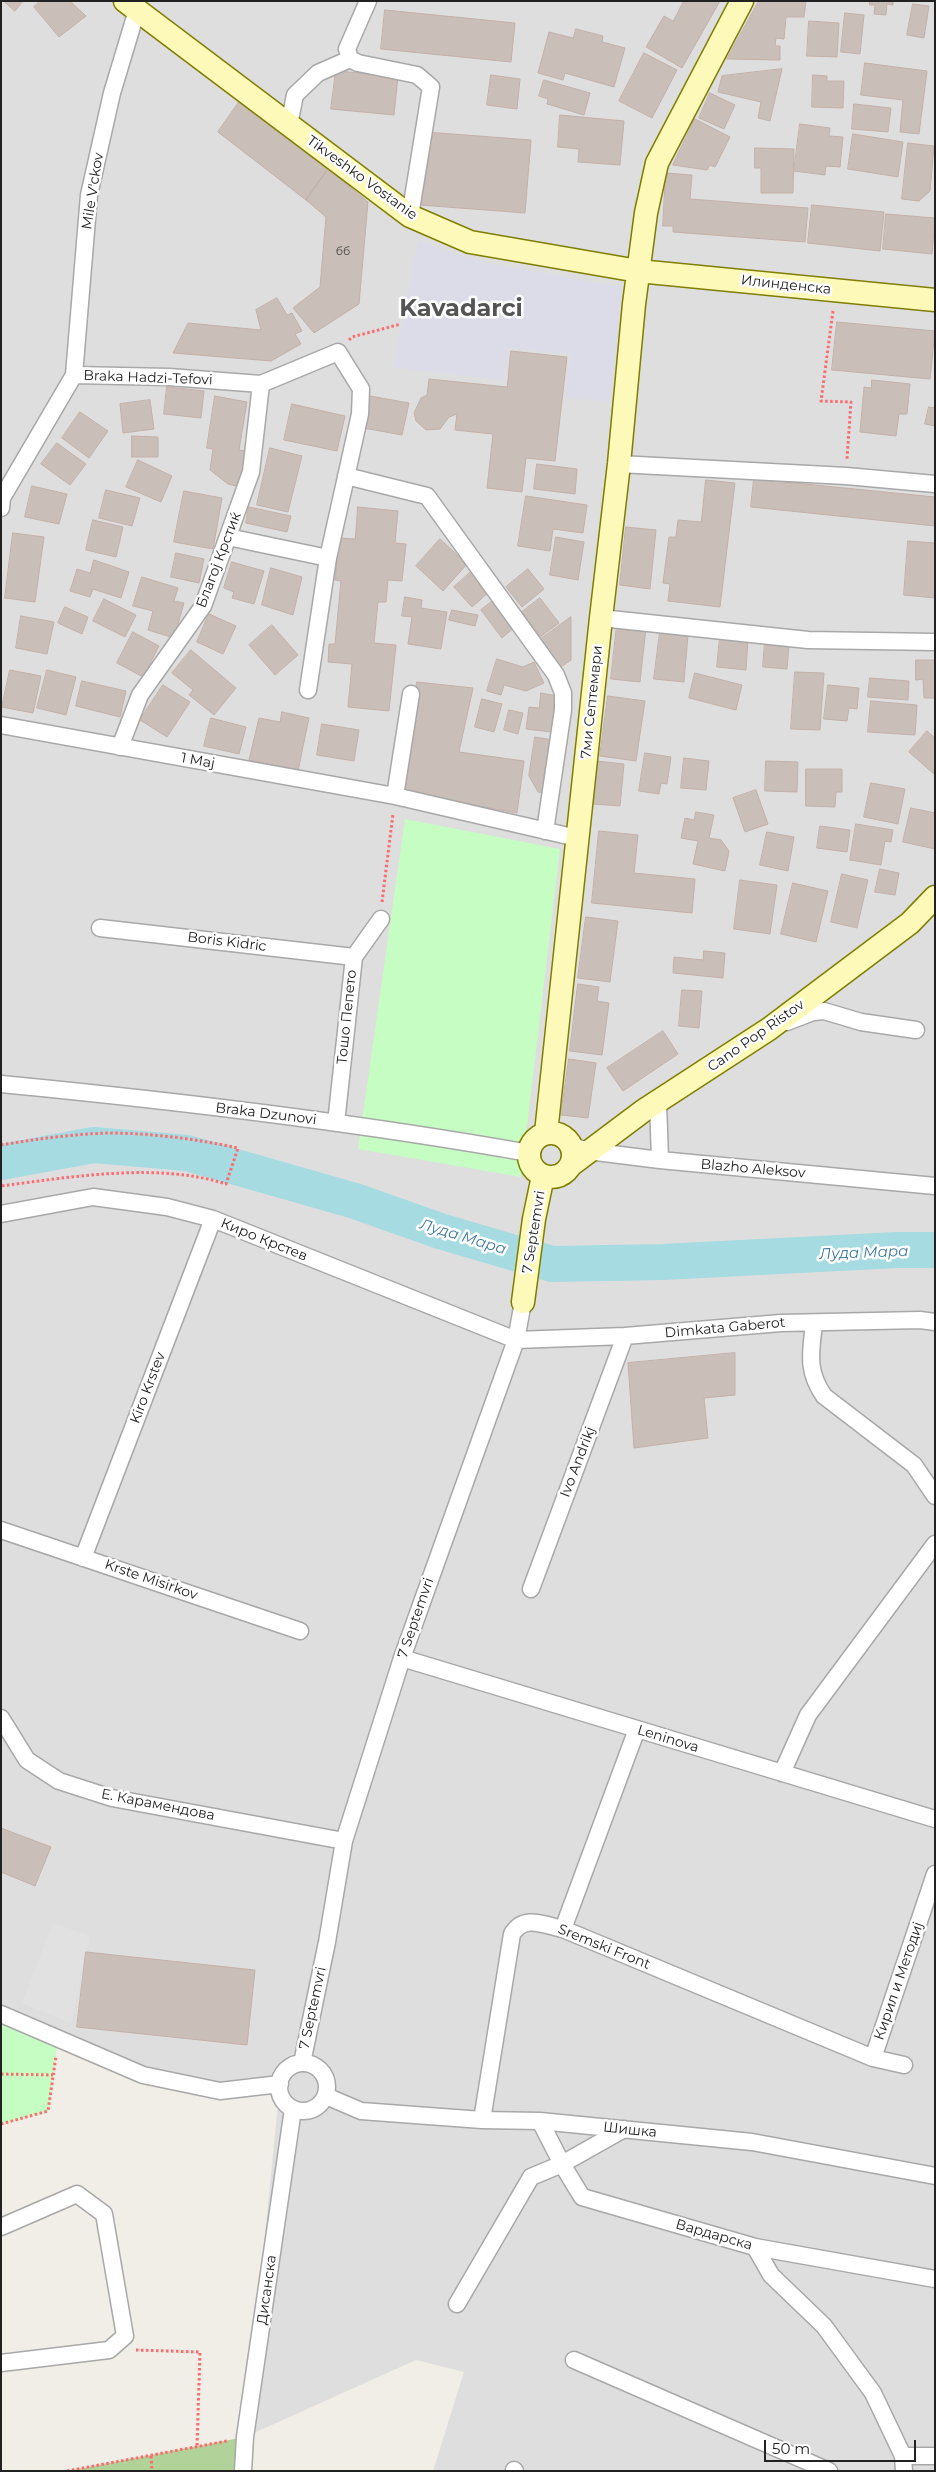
<!DOCTYPE html>
<meta charset="utf-8">
<style>
body{margin:0}
#map{position:relative;width:936px;height:2472px;overflow:hidden;background:#f1ede7;font-family:Montserrat,sans-serif}
canvas{display:block}
.frame{position:absolute;inset:0;border:2px solid #212121;pointer-events:none}
.scale{position:absolute;left:764px;top:2440px;width:152px;height:22px;box-sizing:border-box;border:2px solid #212121;border-top:0;padding-left:6px;font-size:15px;line-height:18px;white-space:nowrap;color:#212121;-webkit-text-stroke:4px #fff;paint-order:stroke}
</style>
<div id="map">
<canvas width="936" height="2472"></canvas>
<div class="frame"></div>
<div class="scale">50 m</div>
</div>
<script>
const ctx = document.querySelector('canvas').getContext('2d');
ctx.lineJoin = 'round';
function fillPath(path, color) { ctx.fillStyle = color; ctx.fill(path, 'evenodd'); }
function trace(path, color, width, dash) { ctx.strokeStyle = color; ctx.lineWidth = width; ctx.lineCap = dash ? 'butt' : 'round'; ctx.setLineDash(dash || []); ctx.stroke(path); }
function drawText(font, color, halo, rows, align = 'center') {
  ctx.font = font + ' Montserrat,sans-serif'; ctx.lineWidth = 5; ctx.setLineDash([]); ctx.textBaseline = 'middle'; ctx.strokeStyle = halo; ctx.fillStyle = color; for (const [text, x, y, turn = 0] of rows) {
    ctx.save(); ctx.translate(x, y); ctx.rotate((+turn || 0) * Math.PI / 180); ctx.textAlign = isNaN(turn) ? turn : align; if (halo) ctx.strokeText(text, 0, 0); ctx.fillText(text, 0, 0); ctx.restore();
  }
}
const residential = new Path2D(`
 M1 1H935V2471H433L464 2372 416 2360 245 2437 280 2084 220 2091 143 2075 1 2014Z`);
const forest = new Path2D(`
 M245 2437 243 2471H67Z`);
const park = new Path2D(`
 M405 819 560 849 521 1177 358 1149Z
 M1 2014 58 2038 48 2111 1 2124Z`);
const parking = new Path2D(`
 M53 1923 90 1936 71 2023 22 2003Z`);
const plaza = new Path2D(`
 M418 240 487 263 622 287 610 402 565 398 570 354 508 348 504 380 393 368Z`);
const river = new Path2D(`
 M1 1162 94 1145 187 1153 355 1201 440 1231 552 1264 663 1262 897 1250H935`);
const building = new Path2D(`
 M4 1H23L15 11Z
 M40 1H70L86 16 59 37 34 7Z
 M684 1H720L682 68 646 47 664 16 673 21Z
 M759 1H806L804 17H786L784 39 776 38 775 46H780V60L727 59Z
 M870 1H893V5L887 4 886 15 874 14 875 5H870Z
 M913 4 929 6 924 38 907 35Z
 M385 10 515 23 511 62 381 49Z
 M845 13 864 15 860 54 841 52Z
 M809 21 839 23 837 57 807 56Z
 M576 29 603 36 602 42 625 48 614 87 565 73 563 80 538 73 549 32 573 38Z
 M644 53 677 70 652 118 619 101Z
 M865 63 927 71 919 134 900 132 903 100 861 95Z
 M782 69 770 121 758 118 761 102 718 92 722 76Z
 M336 71 398 76 394 115 331 109Z
 M491 75 520 79 517 109 487 105Z
 M813 75 827 76V81H844L843 108 812 107Z
 M544 80 590 93 584 115 547 104 548 99 539 96Z
 M710 93 735 105 724 129 699 118Z
 M239 102 328 169 306 200 218 132Z
 M854 104 891 108 888 132 852 129Z
 M560 115 624 121 620 165 578 162 579 149 558 147Z
 M695 119 730 137 715 167 710 165 707 170 673 165Z
 M800 124 830 128 829 136 843 137 840 167 826 166 825 175 794 171Z
 M426 132 531 140 525 213 420 205Z
 M853 134 903 142 898 177 848 169Z
 M908 143 934 146 930 191 919 201 902 199Z
 M755 148 794 149 793 193H761V168H755Z
 M328 169 368 202 359 304 314 333 293 308 320 287 326 217 306 200Z
 M666 173 692 175 690 199 808 208 805 242 673 232V226H663Z
 M812 205 884 212 880 251 808 243Z
 M886 214 935 218 932 254 883 249Z
 M277 298 287 315 292 313 302 331 295 334 301 344 271 361 173 353 188 323 261 330 256 310Z
 M837 322 935 331 930 379 832 370Z
 M511 351 567 357 555 461 526 458 522 492 487 488 493 434 455 430 457 414 449 417 440 429 426 430 416 421 414 413 421 398 427 395 429 379 507 387Z
 M872 380 910 384 907 414H899L896 436 860 432 864 387 871 388Z
 M167 387 204 391 201 418 164 414Z
 M215 396 247 402 239 450 246 451 240 487 228 484 210 470 213 449 207 448Z
 M370 396 409 403 402 435 363 428Z
 M150 400 154 429 123 433 120 404Z
 M292 404 345 416 337 451 284 440Z
 M929 407 935 408V426L925 424Z
 M80 412 108 431 89 458 62 438Z
 M132 436 158 437V457H132Z
 M57 443 86 464 70 485 41 464Z
 M270 448 302 456 288 512 257 505Z
 M138 460 172 476 161 502 126 487Z
 M537 464 577 469 575 494 534 489Z
 M754 479 935 497V526L751 507Z
 M706 480 735 483 720 607 668 601 670 584 663 583 669 537H676L678 520 701 522Z
 M32 486 67 494 59 524 25 517Z
 M106 490 140 498 132 526 99 518Z
 M184 491 222 498 213 549 174 542Z
 M526 496 587 505 583 533 553 529 550 551 518 546Z
 M249 507 291 516 287 532 246 523Z
 M358 507 398 511 395 543 406 544 402 581 388 580 386 602H378L374 643 396 645 389 711 348 707 352 664 328 662 329 644H335L341 581 335 580 339 538 355 539Z
 M93 520 123 527 116 557 86 550Z
 M626 527 656 530 650 589 620 585Z
 M13 533 44 537 35 602 5 598Z
 M556 537 584 542 578 580 550 575Z
 M440 539 467 564 443 591 416 566Z
 M908 541 935 543V598L904 595Z
 M176 553 204 559 199 583 171 577Z
 M94 560 129 572 121 598 93 589 90 597 70 591 77 569 90 573Z
 M232 562 264 571 254 604 232 598 234 592 224 588Z
 M271 568 302 577 293 615 262 605Z
 M528 569 544 589 522 607 506 587Z
 M472 571 490 591 472 607 454 587Z
 M142 577 178 588 174 601 184 603 174 638 148 630 153 611 133 606Z
 M405 597 422 600 421 608 447 612 441 649 408 644 412 617 402 616Z
 M540 598 559 623 540 637 522 612Z
 M104 599 136 615 125 637 93 621Z
 M494 600 515 627 502 638 481 610Z
 M65 607 88 617 82 634 58 623Z
 M452 610 478 615 475 626 449 620Z
 M209 614 236 626 223 654 197 642Z
 M21 616 54 622 47 654 16 648Z
 M571 617V660L558 669 538 641Z
 M272 625 298 655 275 675 249 645Z
 M617 625 646 628 640 682 611 679Z
 M133 632 159 646 143 677 117 663Z
 M660 632 688 635 684 682 654 679Z
 M720 637 748 639 746 670 717 667Z
 M765 642 789 644 787 669 763 667Z
 M191 650 236 688 214 715 189 695 193 690 172 673Z
 M497 659 523 667 534 662 544 683 526 691 504 685 501 695 487 691Z
 M916 660H935V698H924L923 679 916 680Z
 M10 670 41 676 33 713 2 707Z
 M47 670 76 677 66 715 37 708Z
 M795 672 824 673 820 730 791 729Z
 M695 673 742 685 736 710 689 698Z
 M870 678 909 681 908 700 868 697Z
 M82 681 126 691 120 717 76 706Z
 M417 682 473 688 459 752 524 761 517 813 405 792Z
 M163 685 190 702 167 737 140 720Z
 M828 685 859 688 857 709 849 708 847 721 824 719Z
 M541 693 557 696 551 732 526 729 529 707 539 708Z
 M608 696 645 701 636 761 600 756Z
 M482 699 502 704 494 732 475 727Z
 M871 701 917 705 915 735 868 732Z
 M509 710 523 713 518 734 504 730Z
 M282 712 309 718 298 771 249 760 259 718 280 722Z
 M211 718 246 727 239 754 204 746Z
 M322 724 359 730 354 761 317 755Z
 M927 731 935 738V775L909 752Z
 M535 737 553 740 545 793 538 792 529 776Z
 M645 753 671 757 667 784 661 783 659 794 639 791Z
 M684 758 709 761 706 790 681 788Z
 M597 761 624 764 620 806 593 804Z
 M766 761 798 762 797 792 765 791Z
 M806 769H842V792H836L835 807 806 806Z
 M871 783 905 789 898 824 864 817Z
 M756 790 768 824 745 832 733 798Z
 M911 808 935 813V849L903 842Z
 M696 812 714 815 709 838 721 840 729 851 725 871 693 864 698 841 681 838 685 818 694 820Z
 M856 824 893 830 891 842 885 841 881 865 850 860Z
 M820 826 850 830 847 852 817 848Z
 M599 831 638 835 634 873 695 879 692 913 592 903Z
 M767 832 794 837 788 871 760 865Z
 M880 869 899 873 895 895 875 892Z
 M842 874 868 880 857 928 831 922Z
 M740 880 777 885 770 934 734 929Z
 M793 883 828 891 816 942 781 934Z
 M586 917 618 921 610 982 578 978Z
 M704 951 725 953 723 978 673 973 674 957 703 960Z
 M578 984 599 987 597 1001 609 1003 602 1055 570 1051Z
 M682 990 702 991 699 1028 679 1026Z
 M663 1031 678 1054 623 1091 607 1068Z
 M569 1059 596 1063 588 1118 561 1115Z
 M735 1353V1395L704 1398 708 1438 634 1448 628 1363Z
 M1 1828 51 1847 35 1886 1 1872Z
 M86 1952 255 1970 247 2045 77 2027Z`);
const path = new Path2D(`
 M833 311 821 401 851 402 847 459
 M349 340 352 337 401 324
 M382 902 393 814
 M1 1145C37 1139 73 1134 108 1133 152 1133 196 1139 238 1148L226 1184C159 1162 70 1177 1 1186
 M1 2074 53 2075
 M1 2124 48 2111 56 2056
 M136 2350 200 2352 197 2447
 M151 2456 152 2471
 M67 2471 227 2441`);
const street = new Path2D(`
 M368 1 347 49 350 59 358 63 417 75 431 87 410 216
 M289 125 295 95 318 73 350 59
 M74 375 169 377 261 384 338 352 361 389 360 414 328 558 308 690
 M619 464 846 476 935 484
 M346 476 427 496 556 675 563 693V710L545 831
 M1 508 2 498 74 375 89 195 112 93 137 10
 M228 537 328 558
 M601 618 808 640 935 642
 M1 725 395 796 577 838
 M120 747 140 695 203 606 251 472 261 384
 M395 796 411 694
 M100 928 354 957
 M787 1022 813 1012 824 1011 861 1022 916 1030
 M1 1084C178 1101 354 1122 529 1153
 M658 1102 660 1160
 M336 1123 354 957 381 919
 M572 1146 588 1151 660 1160 935 1186
 M1 1214 93 1197 167 1207 213 1219 516 1340 625 1336 781 1323 920 1320 935 1322
 M814 1323C811 1352 806 1370 824 1396L914 1465 935 1496
 M1 1530 300 1631
 M83 1558 213 1219
 M531 1589 625 1336
 M402 1658 935 1819
 M1 1718 27 1760 59 1781 112 1798 344 1841
 M782 1773 808 1715 935 1544
 M563 1929 637 1729
 M1 2014 143 2075 220 2091 280 2084
 M302 2063 327 1942 344 1841 402 1658 516 1340 523 1302
 M279 2087a24 24 0 1 1 48 0a24 24 0 1 1-48 0Z
 M904 2065 873 2058 935 1874
 M326 2096 361 2111 482 2120 540 2121 752 2142 935 2176
 M482 2120 512 1934C524 1914 544 1925 563 1929L873 2058
 M540 2121 562 2164 582 2197 755 2247 935 2279
 M1 2227 77 2194 104 2214 125 2336 109 2350 1 2363
 M755 2247 771 2275 824 2326 873 2393 903 2456 904 2471
 M457 2304 531 2177 562 2164 624 2129
 M574 2360 829 2471
 M903 2456H935
 M514 2470 515 2471
 M243 2471 245 2437 293 2109`);
const secondary = new Path2D(`
 M125 1 410 216 470 242 638 271 935 300
 M529 1155a22 22 0 1 1 44 0a22 22 0 1 1-44 0Z
 M546 1133 601 618 619 464 634 304 646 213 657 163 742 1
 M571 1165 643 1111 769 1029 910 923 935 897
 M523 1302 534 1219 543 1176`);
const numberNames = [
 ["бб",343,252]
];
const streetNames = [
 ["Tikveshko Vostanie",362,178,36],
 ["Mile V'ckov",93,191,-81],
 ["Илинденска",786,285,6],
 ["Braka Hadzi-Tefovi",148,378,2],
 ["Благој Крстиќ",219,560,-69],
 ["7ми Септември",592,702,-84],
 ["1 Maj",198,761,10],
 ["Boris Kidric",227,942,7],
 ["Тошо Пепето",347,1017,-84],
 ["Cano Pop Ristov",756,1036,-35],
 ["Braka Dzunovi",266,1114,7],
 ["Blazho Aleksov",753,1169,5],
 ["7 Septemvri",534,1232,-81],
 ["Киро Крстев",264,1240,22],
 ["Dimkata Gaberot",725,1328,-5],
 ["Kiro Krstev",148,1388,-69],
 ["Ivo Andrikj",578,1462,-69],
 ["Krste Misirkov",151,1580,19],
 ["7 Septemvri",416,1618,-71],
 ["Leninova",668,1739,17],
 ["Е. Карамендова",158,1805,11],
 ["Sremski Front",604,1947,22],
 ["Кирил и Методиј",899,1981,-71],
 ["7 Septemvri",313,2008,-78],
 ["Шишка",630,2130,6],
 ["Вардарска",714,2235,16],
 ["Дисанска",267,2290,-82]
];
const waterNames = [
 ["Луда Мара",463,1237,17],
 ["Луда Мара",864,1253,-2]
];
const townNames = [
 ["Kavadarci",461,309]
];
fillPath(residential, '#dfdede');
fillPath(forest, '#b1d399');
fillPath(park, '#c5fdc3');
fillPath(parking, '#e1e1e1');
fillPath(plaza, '#dbdce8');
trace(river, '#a5dbe1', 36);
fillPath(building, '#cabeb9');
trace(building, '#c4b1a8', 1);
trace(street, '#a8a8a8', 19);
trace(secondary, '#7f7e00', 25);
trace(path, '#ff6a6c', 3, [2.5, 2.5]);
trace(street, '#fff', 16);
trace(secondary, '#fdf9b9', 22);
drawText('11px', '#4b4847', null, numberNames);
drawText('14px', '#212121', '#fff', streetNames);
drawText('italic 15px', '#3e7a9e', '#fff', waterNames);
drawText('bold 24px', '#545454', '#fff', townNames);
</script>
